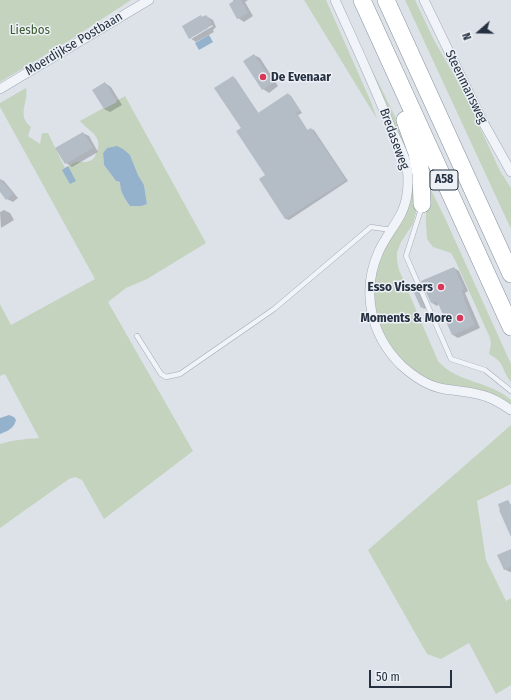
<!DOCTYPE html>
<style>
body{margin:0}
#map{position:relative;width:511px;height:700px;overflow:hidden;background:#dde2e9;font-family:"Fira Sans Condensed",sans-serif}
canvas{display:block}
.north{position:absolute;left:459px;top:12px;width:40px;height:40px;-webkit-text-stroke:3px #edf1f6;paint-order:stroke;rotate:250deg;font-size:11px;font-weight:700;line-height:16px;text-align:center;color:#253141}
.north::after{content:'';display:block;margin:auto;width:14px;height:18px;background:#253141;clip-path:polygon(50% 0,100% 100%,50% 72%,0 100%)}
.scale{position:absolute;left:369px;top:670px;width:83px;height:18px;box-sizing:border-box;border:2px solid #253141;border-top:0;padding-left:5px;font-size:12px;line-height:14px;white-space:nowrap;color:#253141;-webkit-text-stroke:3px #edf1f6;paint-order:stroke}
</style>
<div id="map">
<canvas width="511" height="700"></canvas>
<div class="north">N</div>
<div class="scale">50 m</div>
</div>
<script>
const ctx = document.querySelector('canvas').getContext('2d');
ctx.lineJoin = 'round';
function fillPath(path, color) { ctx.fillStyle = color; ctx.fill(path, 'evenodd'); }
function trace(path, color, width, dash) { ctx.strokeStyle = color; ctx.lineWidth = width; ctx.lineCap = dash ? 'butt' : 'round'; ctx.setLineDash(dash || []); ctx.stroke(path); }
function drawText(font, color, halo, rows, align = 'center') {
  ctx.font = font + ' "Fira Sans Condensed",sans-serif'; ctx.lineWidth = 3; ctx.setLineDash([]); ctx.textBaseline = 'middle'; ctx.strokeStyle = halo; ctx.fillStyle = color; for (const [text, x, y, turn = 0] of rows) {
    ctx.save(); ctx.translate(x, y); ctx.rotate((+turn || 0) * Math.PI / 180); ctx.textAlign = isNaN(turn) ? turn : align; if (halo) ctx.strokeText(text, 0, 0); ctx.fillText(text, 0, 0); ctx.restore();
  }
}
const green = new Path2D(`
 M0 0H131L70 40 0 82Z
 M304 0H326L371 102 377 119Z
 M405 0H415L434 40 463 91 500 171 511 188V229Z
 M359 43 409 145 418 205 413 224 401 242 397 252V261L399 270 438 361C457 383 490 381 511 400V406L497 396 485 391 440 384 421 376 405 365 394 352 377 325 372 290 378 261 409 201 400 138Z
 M26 88C29 103 16 115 31 127L28 136 40 144 42 133H48L65 168C69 166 73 163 77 162 81 161 85 163 89 161 94 160 95 156 97 152 103 135 89 132 80 121L125 96 206 243 147 279 126 288 108 302 193 451 104 519 82 480 75 477 69 479 0 528V444C13 440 25 439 39 438L5 374 0 376V304L11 325 95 279 0 107V103ZM107 148 130 155 138 175 144 185 147 204 129 205C124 198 120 191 120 182L116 181 104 165 103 153Z
 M424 176 444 216 511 364V382C501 370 506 363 489 354L491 344 490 338 456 262 451 253 433 247 427 239 426 224V198Z
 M511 425V484L477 501 486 560 506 601 511 598V685L496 694 469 643 441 659 427 654 368 550Z`);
const water = new Path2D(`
 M209 35 213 42 199 50 195 43Z
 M117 146 123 149 130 155 138 175 144 185 147 204 141 206H130C124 198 120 191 120 182L116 181 104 165 103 153 107 148Z
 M68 166 76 181 70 184 62 170Z
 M9 415 14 417 16 420C14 429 7 431 0 434V418Z`);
const shadow = new Path2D(`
 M233 0H248L245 2 253 16 244 22 238 18Z
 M206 16 213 20 216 27 213 30 214 32 196 42 190 38 202 17ZM212 25 213 26 191 39V37Z
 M254 55 260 58 278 86 269 93 263 89Z
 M233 77 235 78 259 114 288 94 291 96 302 113 298 115 308 131 311 129 314 130 348 181 289 220 286 219 260 180 266 176 242 128Z
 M105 83 111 87 122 105 110 112 104 109Z
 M83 133 89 136 98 152 72 167 66 163Z
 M0 179 4 181 18 198 13 202 7 199 0 191Z
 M4 210 10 213 14 220 1 228 0 212Z
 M454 268 459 271 468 291 465 293 480 328 458 338 453 335 439 304 437 306 432 303Z
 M414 286 417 287 426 308 424 309 422 307Z
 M511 550V572H510L504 569Z`);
const building = new Path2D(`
 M235 0H241L248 13 237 19 229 4Z
 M201 15 202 17 206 15 211 23 207 27 208 28 189 39 182 26Z
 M254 54 273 83 262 90 243 61Z
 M233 76 258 113 288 93 300 111 296 113 307 130 311 128 346 180 285 219 259 179 265 175 236 131 241 128 214 88Z
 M105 82 117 102 104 109 92 90Z
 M83 132 93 148 65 164 55 148Z
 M0 179 13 194 6 200 0 192Z
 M454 267 464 289 461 290 467 307 475 325 452 335 437 301 431 303 421 281Z
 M414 284 424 306 421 308 411 286Z
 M508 500 511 505V537L499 510H500L498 504Z
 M511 549V566L504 570 497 555Z`);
const lane = new Path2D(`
 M422 206 406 256 451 359 485 370 511 391
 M137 336 161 374 166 377 180 374 274 309 371 227 391 230`);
const street = new Path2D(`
 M335 0C354 42 374 85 391 128 396 139 405 155 407 167 409 182 408 200 401 214 394 227 385 238 379 251 361 291 370 334 401 365 411 374 426 385 440 388 453 391 468 391 481 395 492 397 502 404 511 410
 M424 0 483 122 511 172
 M0 89 149 0`);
const highway = new Path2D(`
 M362 0 511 327
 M386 0 511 274
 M405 120 417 153 421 174 422 204`);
const markers = [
 [263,77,4,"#d93757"],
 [441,287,4,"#d93757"],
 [460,318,4,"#d93757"]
];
const shields = [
 [444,180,28]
];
const shieldNames = [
 ["A58",444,180]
];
const parkNames = [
 ["Liesbos",30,30]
];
const streetNames = [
 ["Moerdijkse Postbaan",74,44,-31],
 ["Steenmansweg",466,87,64],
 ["Bredaseweg",394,139,70]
];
const poiNames = [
 ["De Evenaar",271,77,"left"],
 ["Esso Vissers",433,287],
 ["Moments & More",452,318]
];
fillPath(green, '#c4d3be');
fillPath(water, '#95b2cc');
fillPath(shadow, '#0003');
fillPath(building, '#b4bcc6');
trace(lane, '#a2a9b3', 5.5);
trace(street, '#a2a9b3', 10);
trace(highway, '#8490a0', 18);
trace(lane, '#f0f3f7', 4.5);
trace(street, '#f0f3f7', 9);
trace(highway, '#fff', 17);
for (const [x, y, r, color] of markers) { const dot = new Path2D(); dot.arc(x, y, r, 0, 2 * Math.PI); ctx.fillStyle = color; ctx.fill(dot); trace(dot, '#edf1f6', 1.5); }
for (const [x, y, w] of shields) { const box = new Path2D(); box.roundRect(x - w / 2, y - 10, w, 20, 3); ctx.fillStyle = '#edf1f6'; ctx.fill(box); trace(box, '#253141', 1); }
drawText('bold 12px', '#253141', null, shieldNames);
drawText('13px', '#3c5d32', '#edf1f6', parkNames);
drawText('13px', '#253141', '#edf1f6', streetNames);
drawText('bold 13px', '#253141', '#edf1f6', poiNames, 'right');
</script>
